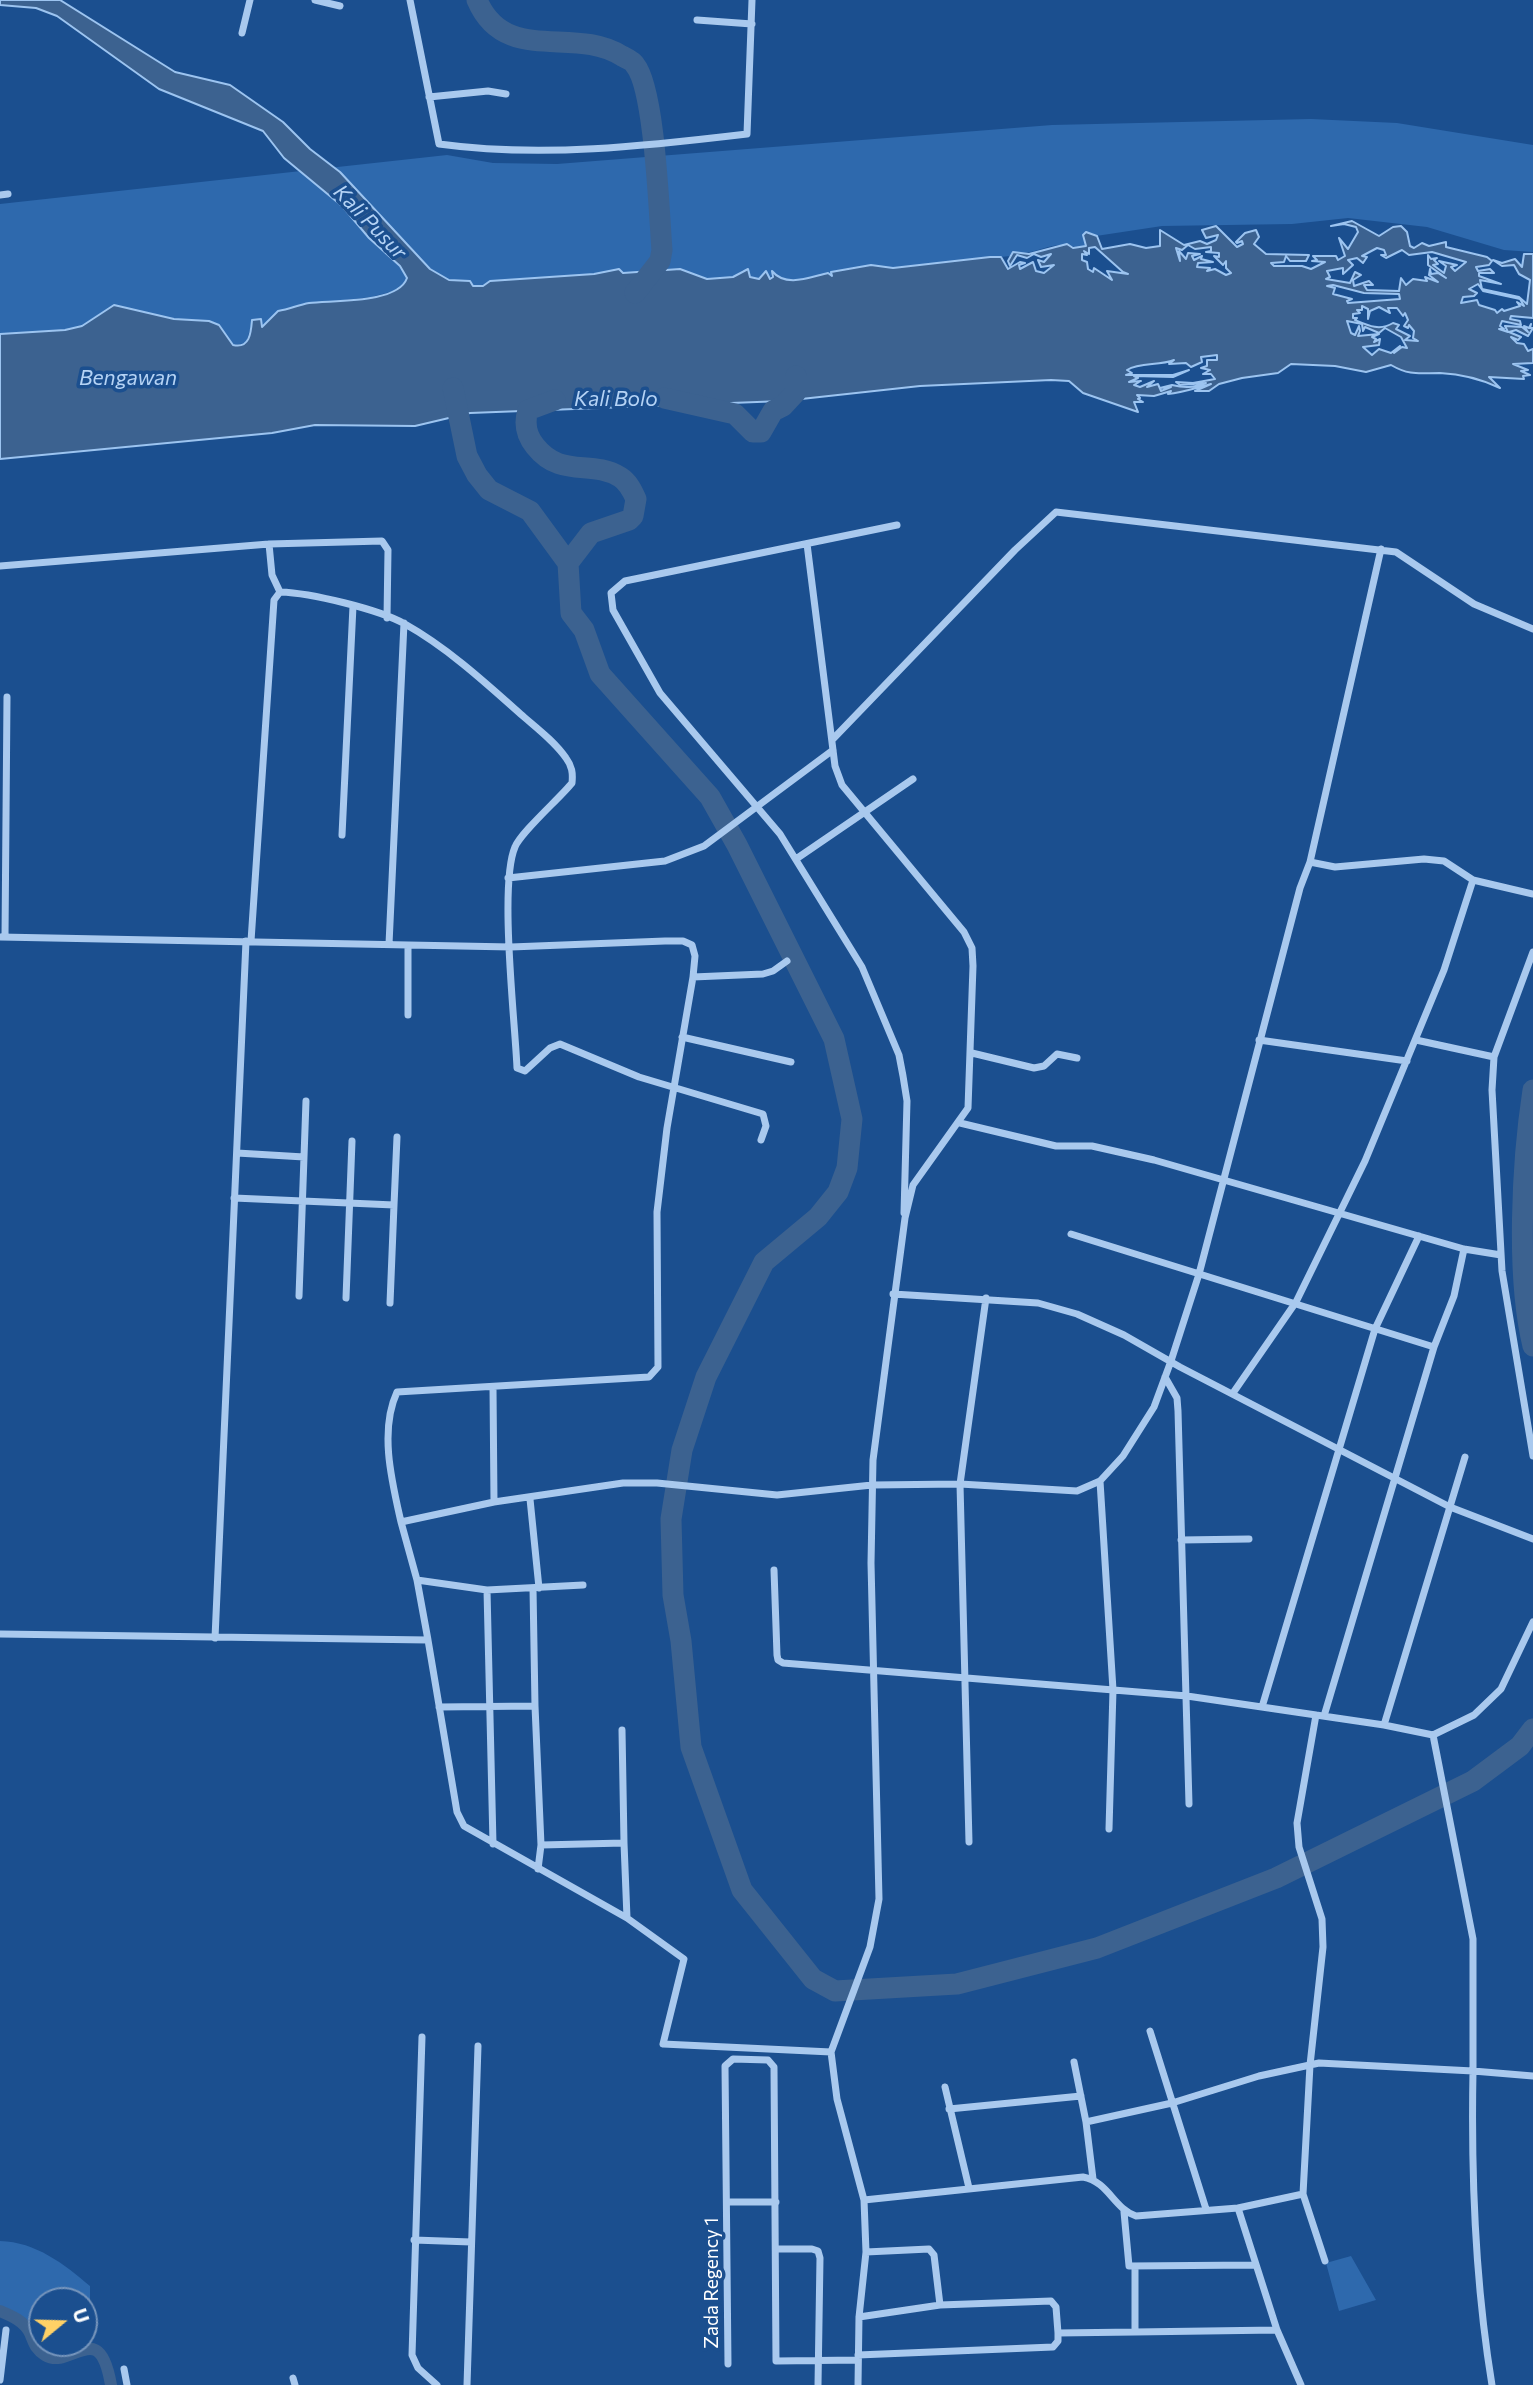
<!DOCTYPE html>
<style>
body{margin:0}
#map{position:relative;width:1533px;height:2385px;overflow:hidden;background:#1b4f8f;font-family:Commissioner,sans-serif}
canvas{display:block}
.north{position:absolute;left:28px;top:2287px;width:70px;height:70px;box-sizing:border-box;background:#1b4f8f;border:2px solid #7695bc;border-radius:50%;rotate:71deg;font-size:19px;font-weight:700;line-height:28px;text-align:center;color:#fff}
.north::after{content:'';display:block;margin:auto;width:24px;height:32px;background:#ffd166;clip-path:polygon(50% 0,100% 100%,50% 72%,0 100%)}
</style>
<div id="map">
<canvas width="1533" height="2385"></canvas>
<div class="north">U</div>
</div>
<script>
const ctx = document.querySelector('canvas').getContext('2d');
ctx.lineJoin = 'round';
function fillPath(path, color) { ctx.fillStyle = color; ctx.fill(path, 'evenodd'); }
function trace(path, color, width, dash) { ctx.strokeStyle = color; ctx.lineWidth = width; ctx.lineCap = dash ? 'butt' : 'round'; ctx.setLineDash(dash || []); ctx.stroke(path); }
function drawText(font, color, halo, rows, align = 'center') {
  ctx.font = font + ' Commissioner,sans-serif'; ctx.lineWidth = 7; ctx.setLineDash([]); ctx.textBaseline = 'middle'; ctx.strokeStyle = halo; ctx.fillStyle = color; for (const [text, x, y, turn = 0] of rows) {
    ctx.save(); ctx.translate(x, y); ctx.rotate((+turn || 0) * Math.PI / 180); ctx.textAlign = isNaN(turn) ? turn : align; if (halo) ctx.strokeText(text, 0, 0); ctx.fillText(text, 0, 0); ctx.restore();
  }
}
const green = new Path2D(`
 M1311 119 1397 123 1533 145V252L1504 250 1427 227 1348 218 1292 224 1162 226 1096 236 1092 233 1087 246C1077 248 1073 246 1064 245 1046 244 1032 256 1013 252L1010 256 1001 257 893 268 871 265 832 272V277L828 273C809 276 789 287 772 273L770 280 764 272 759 279 750 277 743 270 733 277 707 279 681 270 623 273 619 269 594 274 494 281 478 287 443 278 371 297 300 305 269 319 265 326H261V322L251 326 246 343 233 345 219 325 209 321 174 319 114 305 82 326 65 330 0 334V204L447 155 493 163 557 164 1052 125Z
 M0 2241C36 2242 64 2264 90 2286V2307L97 2315 84 2344 63 2353 48 2352C41 2344 39 2336 34 2328 27 2317 11 2312 0 2307ZM42 2301H84V2343H42Z
 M1351 2256 1376 2300 1339 2311 1326 2263Z`);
const water = new Path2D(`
 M0 0H60L175 72 230 85 283 122 310 149 340 172 430 269 449 280 470 281 473 286H483L490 281 594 274 619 269 623 273 680 269 707 279 733 277 748 269 750 277 759 279 766 271 770 279 773 277 772 271C786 288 810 277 828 273L832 276 831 272 871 265 893 268 990 257H1001L1008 269 1020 262 1025 263 1019 265 1020 269 1033 262 1036 271 1044 273 1054 265 1041 267 1038 260 1044 262 1051 254 1041 257 1034 254 1027 258 1017 255 1010 266 1008 261 1013 252 1029 254 1067 244 1073 248 1086 246 1083 235 1086 232 1097 236 1102 249 1130 244 1146 248 1160 246V230L1184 245 1200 241 1207 244 1216 240 1218 235 1206 238 1202 230 1216 226 1237 247 1243 244 1242 241 1237 243 1236 242 1245 233 1256 230 1259 237 1254 244 1266 254 1309 255 1306 261H1290L1286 256 1284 262 1271 263 1274 266H1302L1311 269 1325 262 1312 261 1317 260 1313 256H1336L1338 260 1345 256 1339 238 1348 249 1358 232 1356 227 1344 224 1331 226 1352 221 1379 236 1393 227 1401 226 1407 232 1410 246 1414 248 1422 243 1429 246 1446 242V247L1487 257 1492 261 1489 265 1476 267 1478 271 1490 269 1494 273H1479V276L1501 284 1480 280 1482 289 1519 297 1527 304 1530 280 1519 274 1514 265 1502 266 1493 260 1502 263 1515 259 1522 267 1524 254H1533V318L1511 316 1510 319 1520 321 1521 325 1502 321 1500 326 1504 329H1499L1508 332 1505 326 1522 327 1528 332 1524 326 1529 328 1531 324 1530 328H1533L1528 336 1516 330 1509 332 1521 337 1518 340 1511 337 1517 343 1524 344 1528 351 1533 349V363L1513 364 1528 370 1521 371 1530 375 1523 376 1524 379 1489 377 1500 388C1481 379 1461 374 1440 373 1419 373 1410 376 1391 365L1366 372 1335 366 1291 364 1278 373 1242 378 1219 384 1209 391H1195L1211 384C1196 388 1181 393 1168 394L1171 391 1154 396 1137 395 1140 398 1138 399 1143 402H1134L1138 412 1083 393 1069 381 1051 380 920 386 783 401 470 413 415 426 315 425 272 433 0 459V334L65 330 82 326 114 305 174 319 209 321 219 325 233 345C250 349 251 332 252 320L261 319 262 327 278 311C290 309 298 305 309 303 332 300 398 304 407 278L400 266 369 238 342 206 284 158 263 131 159 89 57 16 36 8 0 5ZM1188 245 1195 249 1211 247V251L1206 252 1219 253V257L1214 256 1223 265 1226 261V268L1231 273 1226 275 1215 269 1207 271 1210 268 1197 267 1198 263 1213 262 1201 259 1202 256 1194 260 1192 256 1200 254 1188 253 1186 259 1179 251 1180 261 1176 248 1182 250ZM1095 247 1123 272 1128 274 1107 271 1112 280 1094 268 1093 272 1088 269 1087 262 1082 260V254L1087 255 1084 251 1089 254V248ZM1377 248 1384 250 1386 255H1381L1386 258 1402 250 1409 255 1432 252 1466 262 1455 271 1451 267 1457 265 1439 261 1446 266 1444 273 1433 265 1438 264 1434 260 1437 258 1431 259 1428 255V265L1446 278 1438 273 1431 274 1430 269 1429 275 1438 282 1425 277 1427 281 1413 279 1406 285 1401 278 1399 291 1367 290 1364 285H1373L1369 281 1354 286 1353 280 1361 275 1355 272 1350 283 1326 279 1330 277 1327 271 1343 268V274L1353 265 1348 260 1357 258 1363 263 1367 257 1362 256ZM1478 284 1483 291 1520 299 1524 306 1517 302 1520 306 1504 311 1502 309 1497 313 1495 310 1479 305 1477 300 1461 303 1463 297 1474 296 1477 293 1469 289ZM1333 285 1364 293 1399 294 1400 299 1348 303 1347 301 1352 299 1333 294 1335 288 1327 286ZM1362 306 1368 309V319L1370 311 1379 307 1390 313 1388 308H1397L1403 316 1405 313 1408 320 1404 326 1408 328 1409 325 1414 331 1413 338 1418 341 1405 340 1410 336 1396 329 1399 325 1393 323C1380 331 1369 326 1355 320L1357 318H1353V314L1360 313 1357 310H1362ZM1347 321 1362 324 1363 331 1365 327 1379 333 1385 328 1401 337 1407 348 1402 347 1394 353 1400 346 1391 353 1379 349 1372 355 1363 347 1379 345 1380 339 1374 342 1376 339 1372 337 1379 334 1358 336 1360 331 1359 326 1355 335 1351 333ZM1217 355V360H1207V366L1201 368 1210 370 1203 374H1211L1215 379 1193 383 1176 382 1180 385 1206 383C1193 388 1184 388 1172 385L1160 388 1171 387 1161 391 1158 384 1147 387 1154 381 1140 387 1134 385 1141 381 1129 382 1138 378 1134 376 1173 377 1189 370 1173 375H1126L1132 373 1127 370C1140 362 1159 366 1174 360L1169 364 1186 363 1191 367 1202 362 1201 357Z`);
const canal = new Path2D(`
 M0 2311C12 2316 24 2321 30 2333 34 2342 35 2349 45 2355 72 2371 99 2315 111 2385`);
const river = new Path2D(`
 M477 0C505 66 574 25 622 56 626 58 633 61 635 65 655 89 659 214 662 250L660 261 635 293
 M453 388 467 456 477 475 489 490 530 511 568 563
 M664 398 735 414 753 432H761L773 411 783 406 796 392V376
 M555 400 528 410C524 423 526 435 535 446 561 479 591 459 620 477 628 482 632 490 636 499L633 516 629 520 591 533 568 563
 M568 563 571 613 584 630 600 674 710 797 737 845 834 1039 852 1119 847 1168 838 1192 818 1217 764 1262 706 1377 682 1450 671 1519 673 1595 681 1641 691 1747 742 1890 813 1979 835 1991 957 1984 1097 1948 1276 1878 1473 1781 1520 1746 1533 1729
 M1533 1090C1522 1162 1516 1276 1533 1346`);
const minor = new Path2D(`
 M315 0 340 6
 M410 0 439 144C541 158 646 146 747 134L752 0
 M697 20 752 24
 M242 33 250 0
 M429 97 488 91 506 94
 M0 195 8 194
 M897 525 625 581 611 593 613 610 660 693 780 834 862 967 899 1055 903 1076 907 1101 904 1213
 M807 544 835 766 842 785 964 932 972 948 973 966 968 1108 913 1185 905 1218 873 1460 871 1563 879 1899 870 1947 831 2052 837 2099 864 2200 866 2252 859 2317 858 2385
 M0 566 269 544
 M280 592 272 575 269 544 382 541 388 550 387 618
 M832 740 1015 550 1056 512 1396 552 1474 604 1533 629
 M342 835 353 606
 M796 859 913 779
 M1310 862 1381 549
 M508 878 665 861 704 846 833 750
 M0 937 511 947 665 941H683L692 945 695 956 693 977 667 1128 657 1212 658 1367 649 1377 397 1392C379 1431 392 1482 401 1522
 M5 937 7 697
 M251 941 274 600 280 592C311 593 378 609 405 624 448 648 487 684 524 717 538 729 555 742 566 758 572 766 573 773 572 783 560 798 521 832 515 847 499 884 515 1021 517 1068L525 1071 550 1048 560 1044 639 1077 763 1114 766 1126 761 1140
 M389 944 404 623
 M408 945V1015
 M1533 952 1494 1057 1492 1090 1502 1271 1533 1456
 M693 977 763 974 773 971 787 961
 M682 1037 791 1062
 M1259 1040 1407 1061
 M1416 1040 1494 1057
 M972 1053 1034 1068 1044 1066 1057 1054 1077 1058
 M960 1123 1056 1146H1092L1154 1160 1464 1249 1501 1255
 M237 1153 304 1157
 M234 1198 394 1205 397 1137
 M1071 1234 1434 1347 1454 1296 1464 1249
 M893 1294 1038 1303 1077 1314 1124 1335 1180 1367 1450 1507 1533 1539
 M299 1296 306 1101
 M346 1298 352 1141
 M390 1303 394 1205
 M1165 1377 1177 1398 1178 1411 1189 1804
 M493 1387 494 1502
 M1233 1393 1296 1302 1365 1161 1444 970 1473 880
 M1100 1481 1113 1690 1109 1829
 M530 1499 539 1588
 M1181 1540 1249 1539
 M774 1570 777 1655 778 1660 783 1663 1187 1696 1384 1725 1433 1735 1474 1715 1501 1689 1533 1622
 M583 1585 487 1590 417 1580 401 1522 494 1502 623 1483H657L777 1495 872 1485 960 1484 1077 1491 1100 1481 1123 1456 1154 1407 1171 1361 1199 1274 1300 888 1310 862 1335 867 1424 859 1444 861 1473 880 1533 894
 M533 1588 535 1706
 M487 1590 493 1844
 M0 1634 428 1640 417 1580
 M215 1638 246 941
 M428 1640 457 1812 464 1826 627 1918
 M439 1707 535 1706 541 1845 624 1843 627 1918 684 1959 663 2044 831 2052
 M1262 1707 1375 1329 1419 1236
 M1324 1716 1434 1347
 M1384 1725 1465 1457
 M622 1730 624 1843
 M969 1842 960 1484 986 1298
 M538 1869 541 1845
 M1150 2031 1206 2209
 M422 2037 412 2355 418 2368 437 2385
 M1074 2062 1086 2122
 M945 2087 969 2188
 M949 2109 1081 2096
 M1093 2179 1086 2122 1172 2103 1259 2076 1319 2063 1473 2071V1939L1433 1735
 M1303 2194 1310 2065 1323 1947 1322 1919 1299 1847 1297 1823 1316 1715
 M864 2200 1083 2177C1109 2182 1113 2208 1136 2216L1238 2208
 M727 2202H776
 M1124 2212 1129 2266 1255 2265
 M414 2240 471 2242
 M776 2249H812L818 2251 820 2258 818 2385
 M866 2252 929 2249 934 2255 940 2305
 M1135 2268V2332L1277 2330
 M859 2317 940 2305 1051 2301 1056 2307 1058 2333 1135 2332
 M858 2355 1053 2347 1058 2341V2333
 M728 2364 725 2066 733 2059 768 2060 774 2067 776 2361 858 2360
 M124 2369 127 2385
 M293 2378 295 2385
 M0 2380 6 2330
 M467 2385 478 2046
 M1301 2385 1277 2330 1238 2208 1303 2194 1325 2261
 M1492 2385C1475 2282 1471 2175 1473 2071L1533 2076`);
const streetNames = [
 ["Zada Regency 1",712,2283,-90]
];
const waterNames = [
 ["Kali Pusur",370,222,46],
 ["Bengawan",128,378],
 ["Kali Bolo",616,399]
];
fillPath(green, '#2e69ad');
fillPath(water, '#3c6290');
trace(water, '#9cc4f0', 2);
trace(canal, '#3c6290', 12);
trace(river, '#3c6290', 21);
trace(minor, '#a9c9ee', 7);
drawText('19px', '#fff', '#1b4f8f', streetNames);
drawText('italic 21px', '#b5d3f5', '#1b4f8f', waterNames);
</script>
